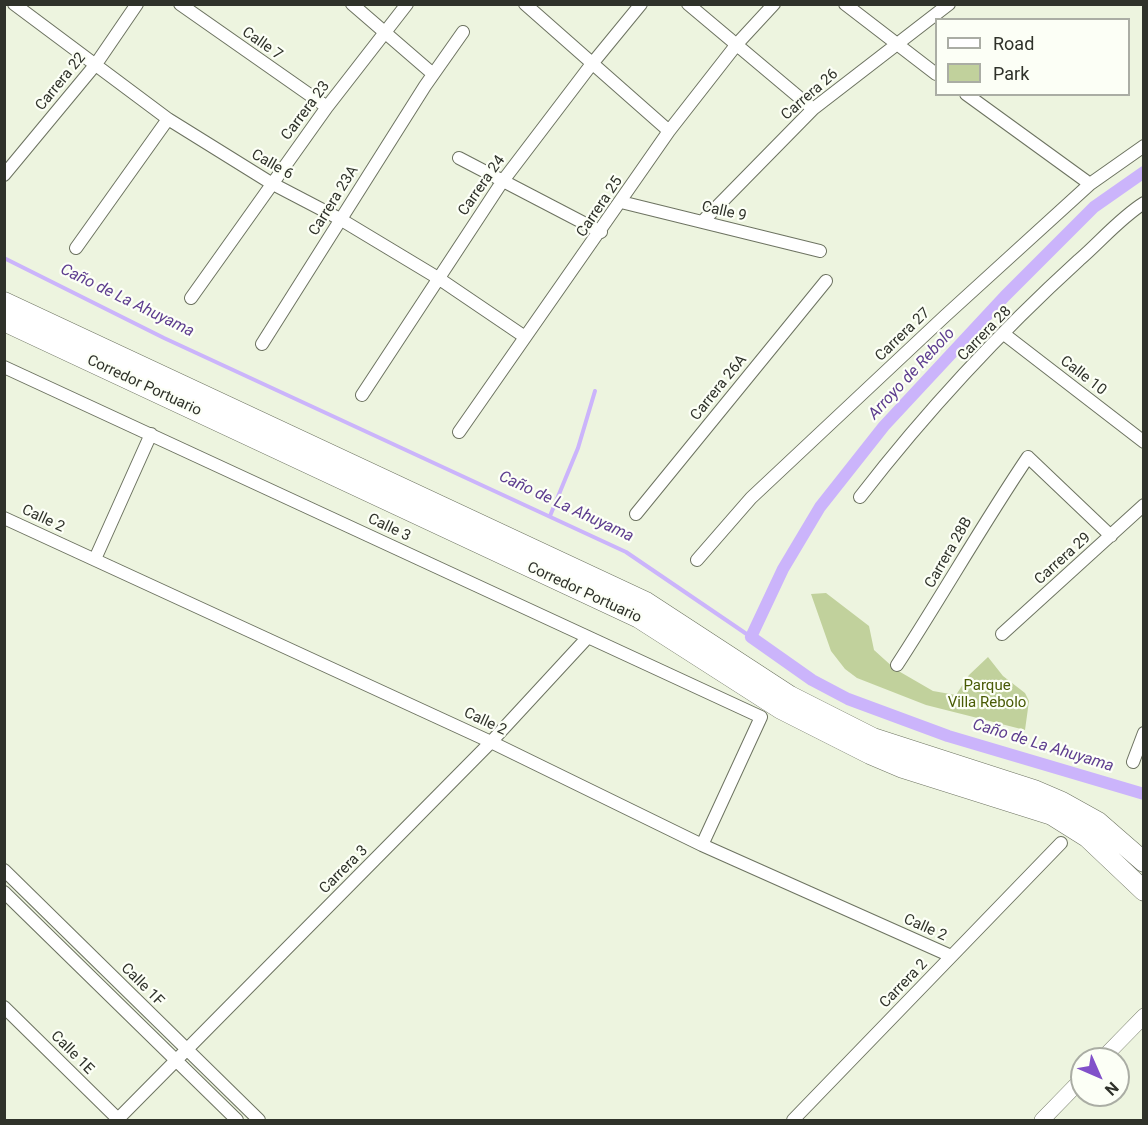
<!DOCTYPE html>
<meta charset="utf-8">
<style>
body{margin:0}
#map{position:relative;width:1148px;height:1125px;overflow:hidden;background:#edf4df;font-family:Roboto,sans-serif}
canvas{display:block}
.frame{position:absolute;inset:0;border:6px solid #2f322a;pointer-events:none}
.legend{position:absolute;left:935px;top:18px;width:195px;height:78px;box-sizing:border-box;background:#fcfff6;border:2px solid #aaada4;margin:0;padding:8px 10px;list-style:none;font-size:18px;color:#2f322a}
.legend li{display:flex;align-items:center;gap:12px;height:30px}
.legend b{width:30px;border:2px solid #aaada4}
.north{position:absolute;left:1070px;top:1047px;width:60px;height:60px;box-sizing:border-box;background:#fcfff6;border:2px solid #aaada4;border-radius:50%;rotate:135deg;font-size:16px;font-weight:700;line-height:24px;text-align:center;color:#2f322a}
.north::after{content:'';display:block;margin:auto;width:21px;height:27px;background:#8151c9;clip-path:polygon(50% 0,100% 100%,50% 72%,0 100%)}
</style>
<div id="map">
<canvas width="1148" height="1125"></canvas>
<div class="frame"></div>
<ul class="legend">
<li><b style="height:8px;background:#fff"></b>Road</li>
<li><b style="height:16px;background:#c1d19c"></b>Park</li>
</ul>
<div class="north">N</div>
</div>
<script>
const ctx = document.querySelector('canvas').getContext('2d');
ctx.lineJoin = 'round';
function fillPath(path, color) { ctx.fillStyle = color; ctx.fill(path, 'evenodd'); }
function trace(path, color, width, dash) { ctx.strokeStyle = color; ctx.lineWidth = width; ctx.lineCap = dash ? 'butt' : 'round'; ctx.setLineDash(dash || []); ctx.stroke(path); }
function drawText(font, color, halo, rows, align = 'center') {
  ctx.font = font + ' Roboto,sans-serif'; ctx.lineWidth = 4.5; ctx.setLineDash([]); ctx.textBaseline = 'middle'; ctx.strokeStyle = halo; ctx.fillStyle = color; for (const [text, x, y, turn = 0] of rows) {
    ctx.save(); ctx.translate(x, y); ctx.rotate((+turn || 0) * Math.PI / 180); ctx.textAlign = isNaN(turn) ? turn : align; if (halo) ctx.strokeText(text, 0, 0); ctx.fillText(text, 0, 0); ctx.restore();
  }
}
const green = new Path2D(`
 M826 593 869 626 874 650 895 669 933 691 956 695 969 675 988 657 1003 676 1025 693 1029 701 1025 730 926 705 857 678 845 669 831 651 811 594Z`);
const stream = new Path2D(`
 M4 258 164 338 626 552 751 637
 M550 516 578 448 595 391`);
const canal = new Path2D(`
 M1144 172 1094 207 1005 296 884 426 820 507 783 569 751 637 812 680 848 699 948 736 1144 794`);
const minor = new Path2D(`
 M14 4 168 119 271 183 340 219 438 278 525 337
 M180 4 327 107
 M352 4 433 74
 M525 4 669 131
 M688 4 813 109
 M845 4 936 74
 M966 94 1090 184
 M459 158 601 232
 M4 175 96 64 137 4
 M621 202 820 251
 M702 222 813 109 949 4
 M76 248 168 119
 M191 298 327 107 407 4
 M1004 334 1144 442
 M262 344 425 86 463 32
 M4 367 761 717 702 845
 M362 395 502 182 591 65 641 4
 M459 432 669 131 737 44 774 4
 M860 497C925 413 1000 332 1079 260 1100 242 1120 218 1144 203
 M636 514 826 281
 M4 518 491 742 702 845 951 956
 M95 559 151 434
 M697 560 751 498 945 316 1090 184 1144 146
 M1002 634 1144 505
 M897 665C942 596 982 525 1028 457L1111 536
 M1133 762 1144 733
 M4 870 259 1120
 M4 892 237 1120
 M4 1007 119 1120
 M117 1120 491 742 588 637
 M793 1120 1061 843`);
const tertiary = new Path2D(`
 M1102 1059 1144 1016
 M1042 1120 1082 1079`);
const primary = new Path2D(`
 M4 302 646 602 790 696 873 738 1034 790 1062 802 1098 822 1144 862
 M4 321 639 618 781 709 870 754 903 768 1052 815 1087 837 1144 891`);
const streetNames = [
 ["Calle 7",262,44,35],
 ["Carrera 22",61,82,-51],
 ["Carrera 26",810,95,-41],
 ["Carrera 23",306,111,-53],
 ["Calle 6",272,165,30],
 ["Carrera 24",482,186,-55],
 ["Carrera 23A",334,201,-58],
 ["Carrera 25",600,207,-56],
 ["Calle 9",724,212,13],
 ["Carrera 28",985,334,-46],
 ["Carrera 27",903,335,-44],
 ["Calle 10",1083,376,38],
 ["Corredor Portuario",144,386,25],
 ["Carrera 26A",719,388,-51],
 ["Calle 2",43,519,25],
 ["Calle 3",389,528,25],
 ["Carrera 28B",949,553,-60],
 ["Carrera 29",1063,559,-42],
 ["Corredor Portuario",584,593,25],
 ["Calle 2",485,722,25],
 ["Carrera 3",344,870,-45],
 ["Calle 2",925,928,24],
 ["Carrera 2",904,984,-46],
 ["Calle 1F",142,985,45],
 ["Calle 1E",72,1053,45]
];
const parkNames = [
 ["Parque",987,686],
 ["Villa Rebolo",987,703]
];
const waterNames = [
 ["Caño de La Ahuyama",127,301,26],
 ["Arroyo de Rebolo",912,374,-47],
 ["Caño de La Ahuyama",566,507,25],
 ["Caño de La Ahuyama",1043,746,17]
];
fillPath(green, '#c1d19c');
trace(stream, '#cbb4fb', 4);
trace(canal, '#cbb4fb', 12);
trace(minor, '#6d7361', 14);
trace(tertiary, '#6d7361', 16);
trace(primary, '#6d7361', 21);
trace(minor, '#fff', 12);
trace(tertiary, '#fff', 15);
trace(primary, '#fff', 20);
drawText('15px', '#2f322a', '#fcfff6', streetNames);
drawText('15px', '#495b05', '#fcfff6', parkNames);
drawText('italic 16px', '#5d3d8f', '#fcfff6', waterNames);
</script>
